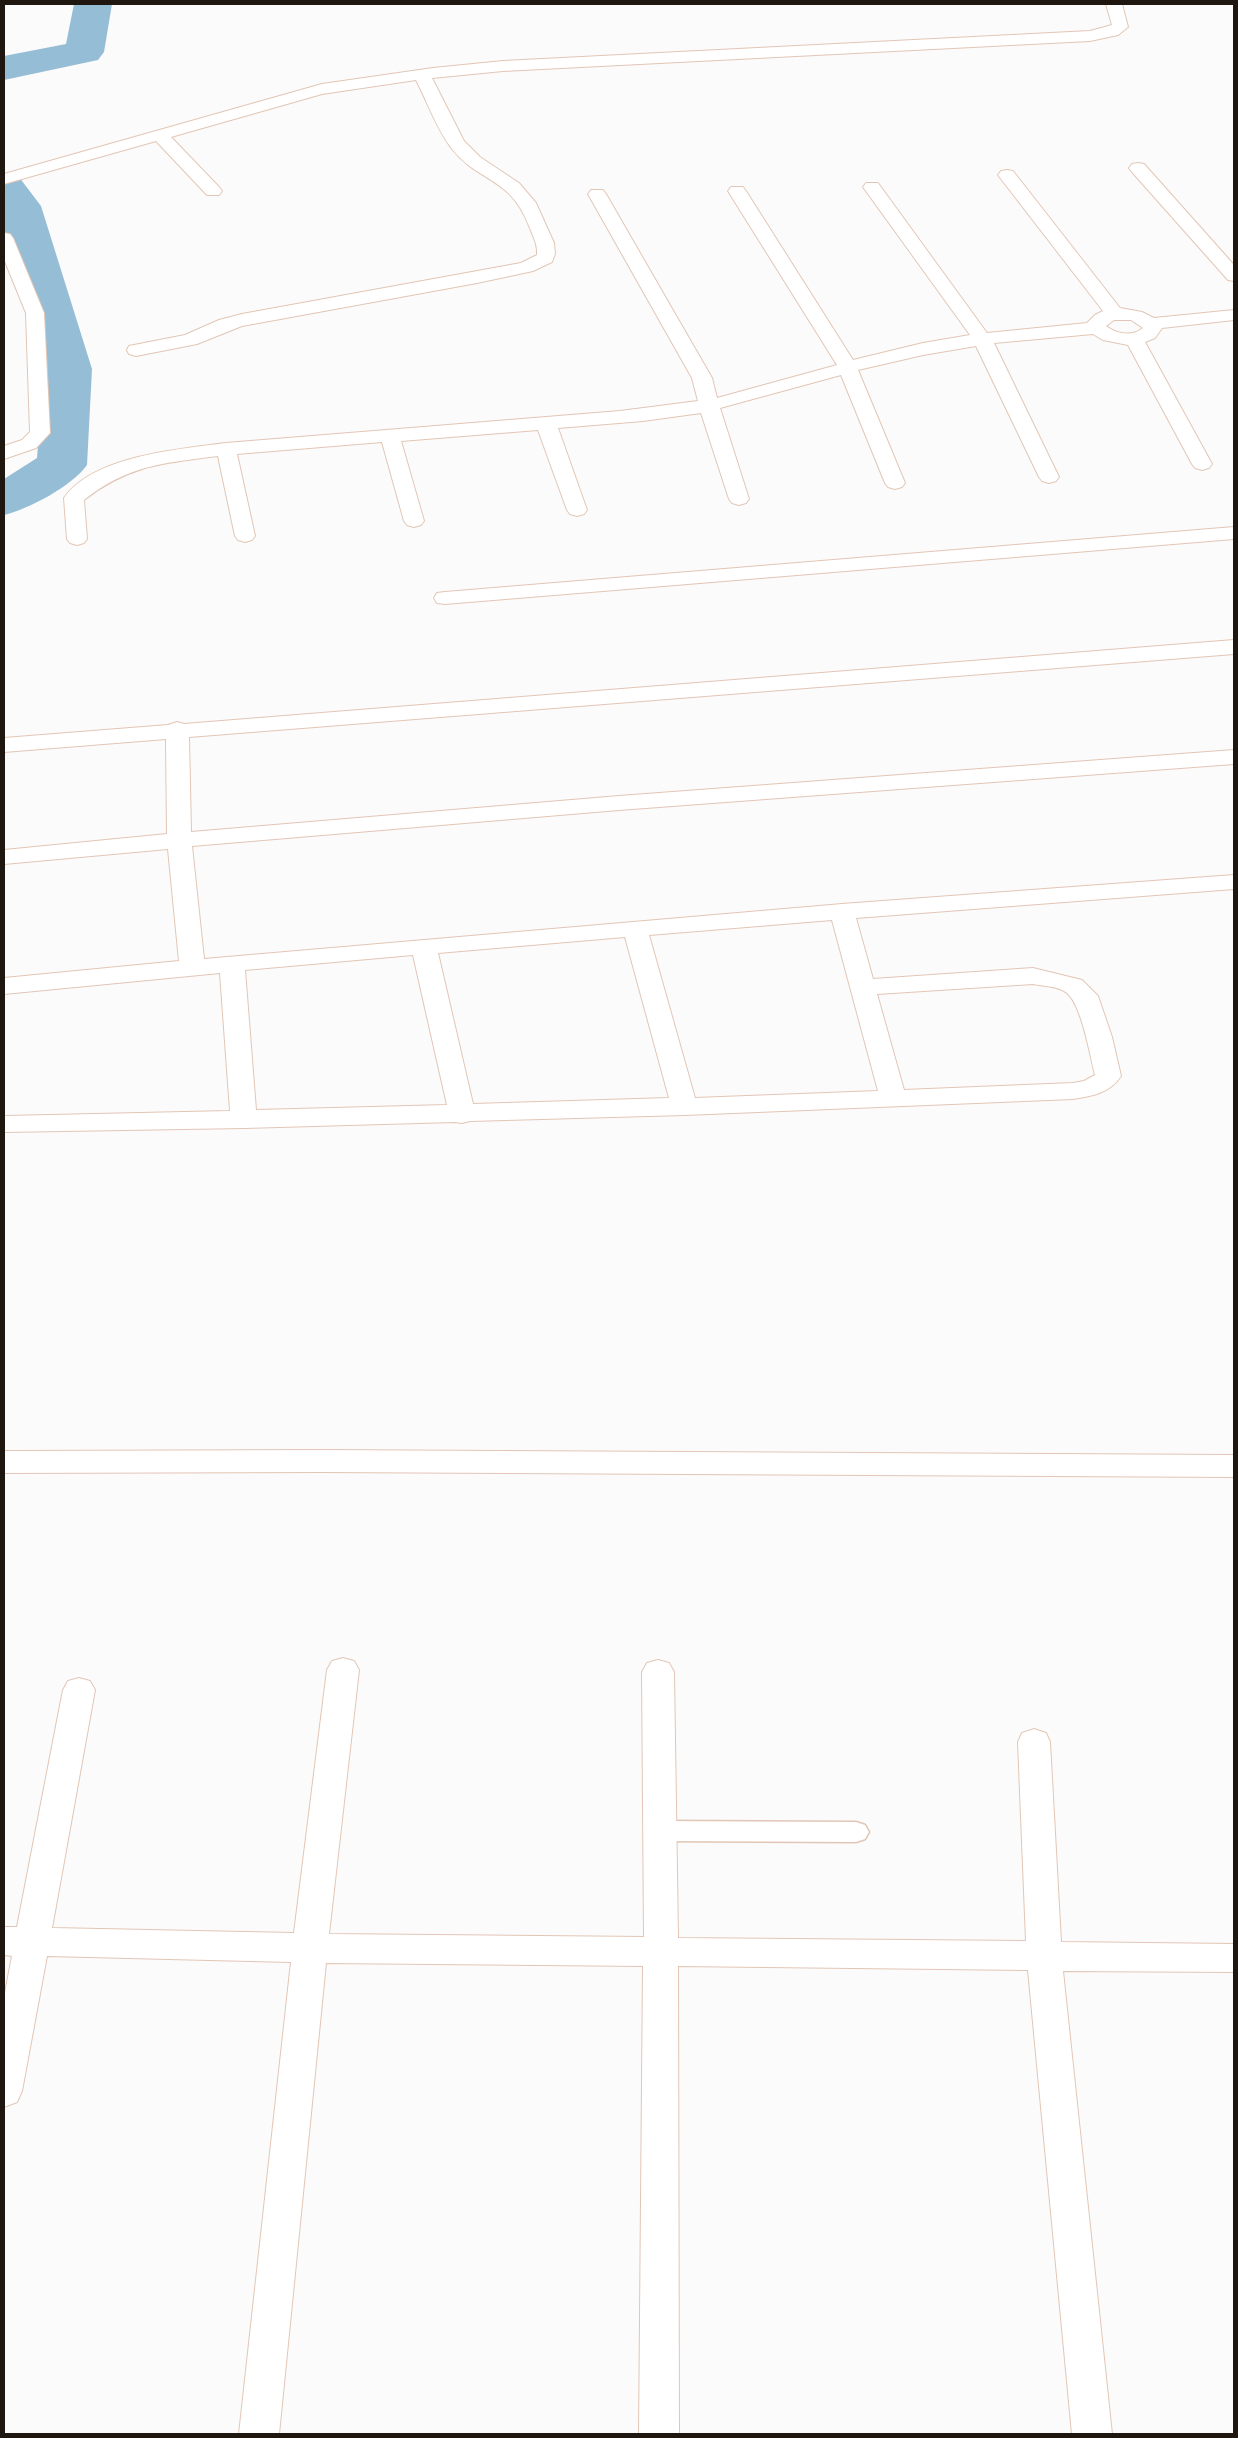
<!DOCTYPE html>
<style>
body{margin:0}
#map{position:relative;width:1238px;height:2438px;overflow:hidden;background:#fbfbfb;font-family:Manrope,sans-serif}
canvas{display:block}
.frame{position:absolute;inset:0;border:5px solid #201610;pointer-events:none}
</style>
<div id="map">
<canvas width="1238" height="2438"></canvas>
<div class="frame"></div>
</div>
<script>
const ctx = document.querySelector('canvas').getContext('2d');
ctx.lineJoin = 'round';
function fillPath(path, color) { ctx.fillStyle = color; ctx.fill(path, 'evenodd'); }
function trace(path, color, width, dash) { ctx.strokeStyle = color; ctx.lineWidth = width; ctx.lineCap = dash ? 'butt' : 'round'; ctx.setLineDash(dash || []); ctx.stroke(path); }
const river = new Path2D(`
 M74 4H112L104 52 98 60 4 80V56L66 44Z
 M4 173 19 177 41 206 92 369 87 465C72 486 29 509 4 515V479L37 458 44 369 4 229Z`);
const service = new Path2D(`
 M660 1821 856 1822 865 1825 869 1832 865 1839 856 1842 660 1841 651 1838 647 1831 651 1824Z`);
const minor = new Path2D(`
 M1106 4H1122L1128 27 1118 35 1090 41 503 71 432 78 464 141 480 157 519 183 536 203 554 243 555 254 552 262 533 271 477 283 242 326 197 344 136 356 129 354 127 350 129 346 185 335 219 320 242 314 521 263 537 255C538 245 533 236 529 226 510 176 479 183 452 149 436 128 428 103 416 80L322 94 171 137 219 187 222 191 219 195H207L156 141 4 184V174L322 84 433 68 503 61 1090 31 1112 25Z
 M1138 163 1144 164 1234 265V281L1228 280 1132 172 1129 168 1132 164Z
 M1007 170 1013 171 1120 308 1142 312 1154 318 1234 310V320L1162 328 1155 338 1145 342 1212 464 1209 468 1202 470 1195 468 1192 464 1128 345 1103 340 1093 334 994 343 1059 477 1056 481 1049 483 1042 481 1039 477 976 346 923 355 858 370 905 483 902 487 895 489 888 487 885 483 841 375 720 408 749 499 746 503 739 505 732 503 729 499 701 413 643 421 558 428 587 510 584 514 577 516 570 514 567 510 538 430 401 441 424 521 421 525 414 527 407 525 404 521 382 442 237 454 255 536 252 540 245 542 238 540 235 536 218 456C164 463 128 465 84 500L87 539 84 543 77 545 70 543 67 539 64 498C93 456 179 449 226 443L620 411 698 401 692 378 588 194 591 190H603L606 194 712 378 717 398 837 365 728 191 731 187H743L746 191 853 360 923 343 970 335 863 187 866 183H878L987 333 1087 323 1095 315 1103 311 998 175 1001 171ZM1114 320H1131L1143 328C1132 337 1117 334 1106 326Z
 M4 233 10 234 13 238 44 313 50 433 36 448 4 459V446L22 440 30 432 26 313 4 259Z
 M1234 527V539L445 604 437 603 434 598 437 593 445 592Z
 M1234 640V654L189 737 191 832 619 796 1234 750V764L619 810 192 846 204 959 842 904 1234 875V889L856 918 873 979 1033 968 1082 980 1098 996 1112 1037 1121 1076C1110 1093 1092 1096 1073 1099L685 1115 470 1121 462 1123 455 1122 244 1128 4 1132V1116L230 1111 220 973 4 994V978L179 961 168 849 4 864V850L167 834 166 739 4 752V738L168 725 177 722 184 724ZM832 920 878 1091 695 1098 649 935ZM625 937 669 1098 473 1104 438 953ZM413 955 447 1105 256 1110 245 970ZM1033 984C1042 986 1055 986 1064 991 1081 999 1090 1056 1095 1075L1084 1081 1073 1083 904 1090 877 994Z
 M323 1450 1234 1455V1477L323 1472 4 1473V1451Z
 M343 1658 354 1661 359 1670 329 1934 644 1937 642 1672 647 1663 658 1660 669 1663 674 1672 678 1938 1026 1941 1018 1742 1022 1733 1034 1729 1046 1733 1050 1742 1061 1942 1234 1944V1972L1063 1971 1112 2434H1072L1028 1970 678 1966 679 2434H639L643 1966 326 1963 279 2434H239L291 1962 47 1956 22 2091 17 2102 4 2107V1998L12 1956 4 1955V1927H17L63 1690 68 1681 79 1678 90 1681 95 1690 52 1928 294 1933 327 1670 332 1661Z`);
fillPath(river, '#96bdd6');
trace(service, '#e2c6b5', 3);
trace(minor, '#e2c6b5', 2);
fillPath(service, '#fff');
fillPath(minor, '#fff');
</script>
